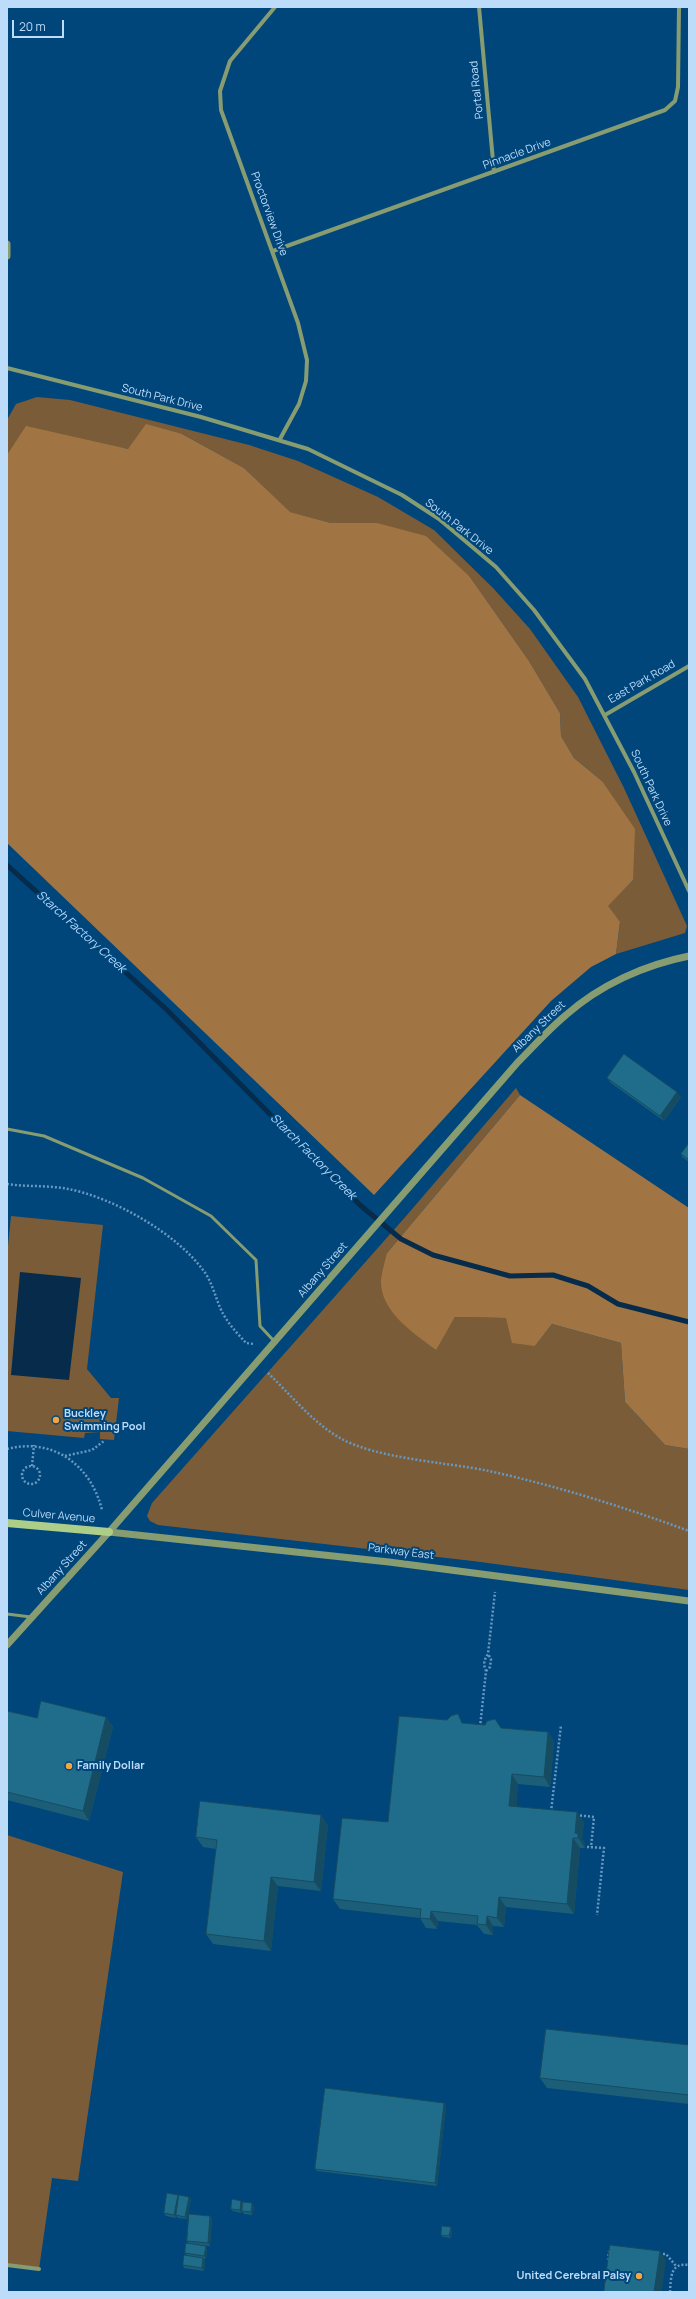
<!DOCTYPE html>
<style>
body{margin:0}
#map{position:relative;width:696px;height:2299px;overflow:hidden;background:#00467a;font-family:Manrope,sans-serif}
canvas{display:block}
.frame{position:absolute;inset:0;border:8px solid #bddcfa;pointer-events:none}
.scale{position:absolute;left:12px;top:20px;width:52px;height:18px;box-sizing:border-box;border:2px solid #bddcfa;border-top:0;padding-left:5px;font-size:12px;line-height:14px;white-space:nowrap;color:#bddcfa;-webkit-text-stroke:3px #00467a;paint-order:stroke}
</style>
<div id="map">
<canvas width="696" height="2299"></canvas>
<div class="frame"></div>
<div class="scale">20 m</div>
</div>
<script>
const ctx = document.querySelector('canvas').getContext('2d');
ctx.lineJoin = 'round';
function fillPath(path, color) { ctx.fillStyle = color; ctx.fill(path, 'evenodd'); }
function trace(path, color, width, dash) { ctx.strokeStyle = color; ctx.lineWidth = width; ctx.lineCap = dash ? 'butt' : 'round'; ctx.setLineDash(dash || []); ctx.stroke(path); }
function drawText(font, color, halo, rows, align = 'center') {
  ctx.font = font + ' Manrope,sans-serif'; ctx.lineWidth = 4; ctx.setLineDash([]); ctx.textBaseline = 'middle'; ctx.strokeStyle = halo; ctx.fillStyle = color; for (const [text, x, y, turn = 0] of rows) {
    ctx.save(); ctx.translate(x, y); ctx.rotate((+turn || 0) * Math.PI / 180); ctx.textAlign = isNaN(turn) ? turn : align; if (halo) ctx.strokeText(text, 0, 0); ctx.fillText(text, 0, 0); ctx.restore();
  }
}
const green = new Path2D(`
 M37 397 70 400 249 445 298 461 378 497 434 530 493 588 530 629 578 697 624 788 687 926 685 933 616 954 620 923 607 906 633 880 602 781 574 758 561 736 560 713 529 661 470 577 377 523H331L289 512 244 468 182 434 128 449 106 446 7 455V420L16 404Z
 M516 1088 520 1095 387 1253 435 1350 455 1317 507 1318 535 1346 552 1324 621 1343 625 1402 665 1445 689 1449V1590L473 1561 158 1525 150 1521 147 1516 152 1503 407 1215Z
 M11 1216 103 1225 87 1369 111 1398H119L114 1440 100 1439V1432L85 1433 84 1438 7 1431V1256Z
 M7 1835 123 1872 78 2181 52 2178 39 2269 7 2263Z`);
const forest = new Path2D(`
 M146 424 182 434 244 468 290 512 331 523H377L426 536 470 577 529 661 560 713 561 736 574 758 602 781 635 829 633 880 608 906 620 922 616 954 591 967 551 1001 374 1195 7 843V455L26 426 128 449Z
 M520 1095 689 1208V1449L665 1445 625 1402 621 1343 552 1324 535 1346 512 1343 506 1318 455 1317 436 1350C414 1333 380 1312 381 1280 382 1271 385 1261 387 1253Z`);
const water = new Path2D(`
 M20 1272 81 1278 69 1380 11 1375Z`);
const stream = new Path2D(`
 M7 865 166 1009 360 1205 401 1239 433 1255 510 1276 553 1275 588 1286 618 1304 689 1322`);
const path = new Path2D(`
 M7 1184C27 1187 48 1185 68 1189 112 1197 176 1233 203 1270 214 1284 216 1303 225 1317 231 1327 239 1335 246 1343L254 1344
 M268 1373C290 1394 313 1423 340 1438 377 1459 446 1462 489 1471 557 1486 624 1507 689 1531
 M7 1449C53 1437 91 1465 102 1510
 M65 1456 92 1450 104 1441
 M22 1475a9 9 0 1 1 18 0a9 9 0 1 1-18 0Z
 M32 1466 34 1445
 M486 1671 490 1667 491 1659 488 1654
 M480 1727 486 1671C483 1664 484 1660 488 1654L495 1592
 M551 1812 561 1725
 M576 1815 594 1817 591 1847
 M587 1847 604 1848 597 1915
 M659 2254H666L676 2266
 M608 2260 609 2252 613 2253
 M670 2292C671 2278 670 2262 689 2265`);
const service = new Path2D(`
 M7 1129 44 1136 143 1178 211 1216 256 1260 260 1326 274 1341
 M7 1614 31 1617`);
const minor = new Path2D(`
 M275 7 230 61 220 91 221 110 298 323 307 360 306 381 299 404 280 439
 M479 7 494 172
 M273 251 665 110 675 101 678 87 679 7
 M7 368 201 417 308 449 402 495 439 519 496 567 534 610 585 679 634 772 689 891
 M605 715 689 666
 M7 2265 39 2269`);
const tertiary = new Path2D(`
 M7 244V256
 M109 1532 389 1562 689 1601
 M7 1645 109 1532 518 1062C533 1047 549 1029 566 1015 600 985 644 965 689 956`);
const secondary = new Path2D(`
 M7 1523 109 1532`);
const wall = new Path2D(`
 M607 1078 681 1097 664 1121 611 1083Z
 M689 1143V1162L682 1157 681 1154Z
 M7 1711 37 1718 106 1717 113 1727 89 1821 7 1800Z
 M464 1723 501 1728 548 1732 554 1742 550 1787 518 1784 516 1806 584 1822 582 1839 585 1843V1848H580L574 1914 506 1907 504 1927 493 1926V1935L484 1934 477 1925 438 1921 437 1929 426 1928 420 1918 340 1909 333 1899 388 1822Z
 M328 1825 321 1891 278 1886 271 1951 213 1944 206 1934 216 1849 203 1847 196 1837Z
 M689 2045V2104L547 2088 540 2078Z
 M444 2103 446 2106 437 2186 317 2171 315 2169Z
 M191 2199 187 2219 178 2218 176 2216V2218L166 2216 164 2213Z
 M243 2203 254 2206 252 2215 244 2214 242 2211V2208L241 2213 233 2211 231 2209Z
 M210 2216 212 2218 210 2246 189 2244 187 2241Z
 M452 2229 451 2238 443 2237 441 2235Z
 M207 2249 206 2259 201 2258H203L205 2261 204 2271 184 2268 183 2265 187 2256 185 2253Z`);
const shadedWall = new Path2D(`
 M677 1092 681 1097 664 1121 660 1116Z
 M106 1717 113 1727 89 1821 83 1811Z
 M548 1732 554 1742 550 1787 544 1777Z
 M512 1774 518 1784 516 1816 509 1806Z
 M577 1812 584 1822 582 1839 585 1843V1848L575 1833Z
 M321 1815 328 1825 321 1891 314 1882Z
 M573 1838 580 1848 574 1914 567 1904Z
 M271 1877 278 1886 271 1951 264 1941Z
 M499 1897 506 1907 504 1927 497 1918Z
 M431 1911 438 1921 437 1929 430 1919Z
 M487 1916 493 1926V1935L486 1925Z
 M444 2103 446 2106 437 2186 435 2183Z
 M178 2195 180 2198 176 2218 174 2215Z
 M189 2197 191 2199 187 2219 185 2217Z
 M241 2201 243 2203 241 2213 240 2210Z
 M252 2203 254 2206 252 2215 251 2212Z
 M210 2216 212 2218 210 2246 208 2243Z
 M451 2227 452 2229 451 2238 449 2236Z
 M206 2246 207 2249 206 2259 204 2256Z
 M660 2251 666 2260 662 2292H654Z
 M203 2258 205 2261 204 2271 202 2268Z`);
const building = new Path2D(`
 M624 1054 677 1092 660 1116 607 1078Z
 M689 1143V1160L681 1154Z
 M41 1701 106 1717 83 1811 7 1792V1711L37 1718Z
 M458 1714 462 1723 485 1725 487 1721 495 1719 501 1728 548 1732 544 1777 512 1774 509 1806 577 1812 575 1833 578 1834V1838H573L567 1904 499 1897 497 1918 487 1916 486 1925 477 1924 478 1916 431 1911 430 1919 420 1918 421 1909 333 1899 342 1818 388 1822 399 1716 447 1720 451 1716Z
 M200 1801 321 1815 314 1882 271 1877 264 1941 206 1934 217 1840 196 1837Z
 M546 2029 689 2045V2095L540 2078Z
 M325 2088 444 2103 435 2183 315 2169Z
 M167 2193 178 2195 174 2215 164 2213Z
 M179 2195 189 2197 185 2217 176 2215Z
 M232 2199 241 2201 240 2210 231 2209Z
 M243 2202 252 2203 251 2212 242 2211Z
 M189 2214 210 2216 208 2243 187 2241Z
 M442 2226 451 2227 449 2236 441 2235Z
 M186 2243 206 2246 204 2256 185 2253Z
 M610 2245 660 2251 654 2292H604Z
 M184 2255 203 2258 202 2268 183 2265Z`);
const markers = [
 [56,1420,4,"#f2a542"],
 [69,1766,4,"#f2a542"],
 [639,2276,4,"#f2a542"]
];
const streetNames = [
 ["Portal Road",477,90,-96],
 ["Pinnacle Drive",517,154,-20],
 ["Proctorview Drive",269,214,70],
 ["South Park Drive",162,398,14],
 ["South Park Drive",459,527,38],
 ["East Park Road",642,682,-30],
 ["South Park Drive",651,788,65],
 ["Albany Street",539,1027,-44],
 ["Albany Street",323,1270,-49],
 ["Culver Avenue",59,1516,5],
 ["Parkway East",401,1552,7],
 ["Albany Street",62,1568,-48]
];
const poiNames = [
 ["Buckley",64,1414],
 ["Swimming Pool",64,1427],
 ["Family Dollar",77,1766],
 ["United Cerebral Palsy",631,2276,"right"]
];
const waterNames = [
 ["Starch Factory Creek",81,932,42],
 ["Starch Factory Creek",313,1157,45]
];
fillPath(green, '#7b5c38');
fillPath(forest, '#a07543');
fillPath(water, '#072b4a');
trace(stream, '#072b4a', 5);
trace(path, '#6898c0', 2.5, [2, 2]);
trace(service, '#889c71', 3);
trace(minor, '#889c71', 4);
trace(tertiary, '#889c71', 7);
trace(secondary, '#adce88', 8);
fillPath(wall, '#1c5e78');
fillPath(shadedWall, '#164c61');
fillPath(building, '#206d8b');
trace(building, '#164c61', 1);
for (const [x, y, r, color] of markers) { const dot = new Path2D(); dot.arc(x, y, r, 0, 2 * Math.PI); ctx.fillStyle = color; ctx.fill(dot); trace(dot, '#00467a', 1.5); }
drawText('11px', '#bddcfa', '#00467a', streetNames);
drawText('bold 11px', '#bddcfa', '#00467a', poiNames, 'left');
drawText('italic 12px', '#b0d7ff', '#00467a', waterNames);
</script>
